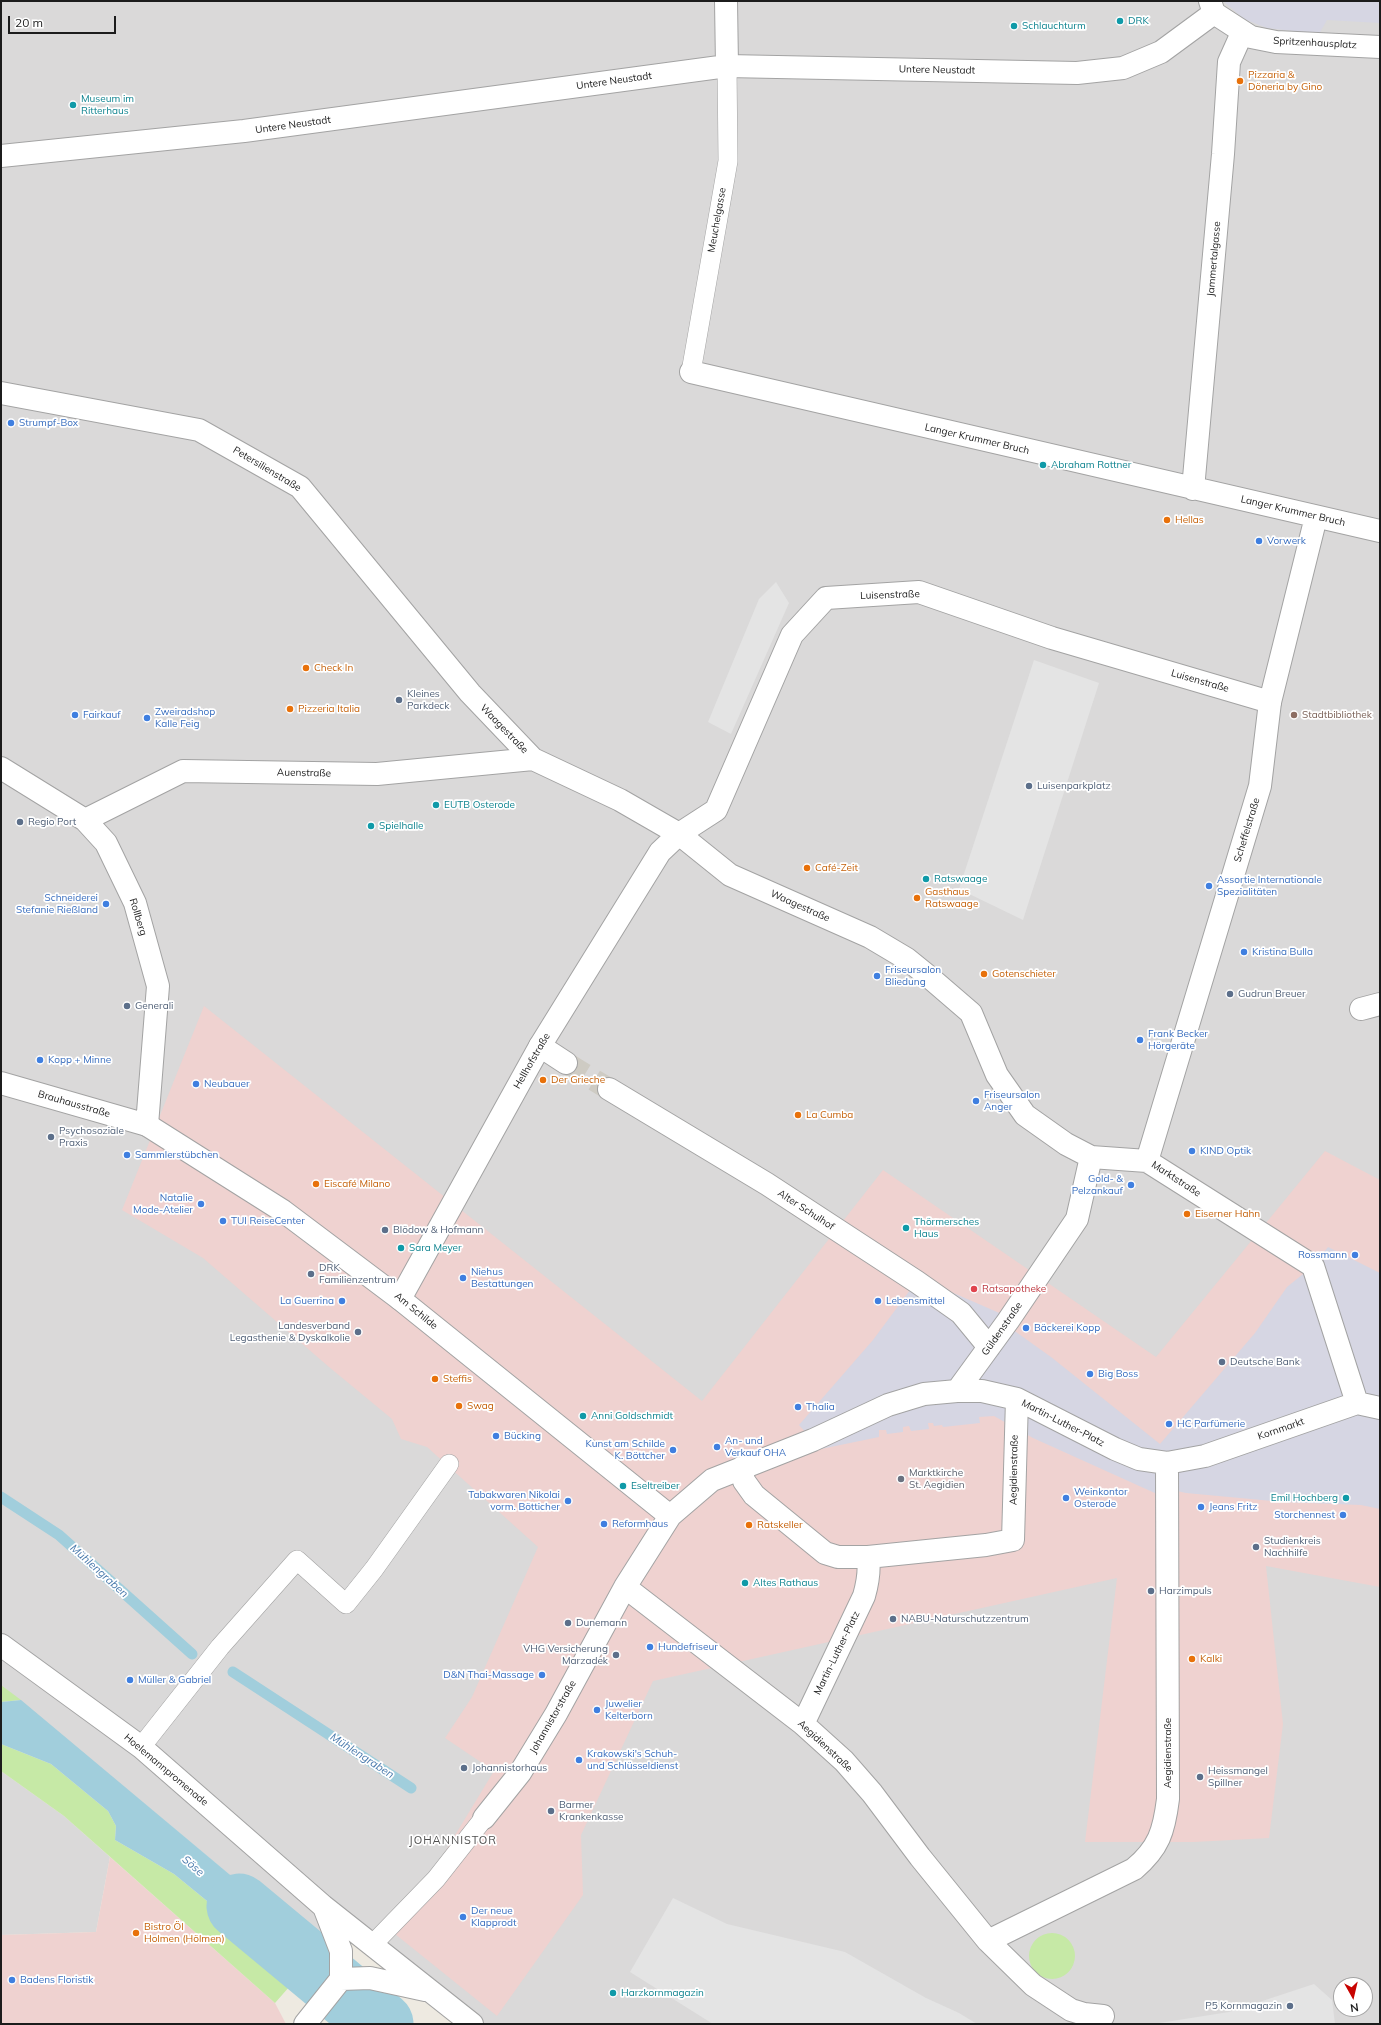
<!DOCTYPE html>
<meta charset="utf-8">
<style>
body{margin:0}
#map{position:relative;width:1381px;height:2025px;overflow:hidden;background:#eeeae1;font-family:Mulish,sans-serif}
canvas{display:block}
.frame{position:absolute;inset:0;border:2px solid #1c1c1c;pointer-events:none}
.north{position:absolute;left:1333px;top:1977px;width:40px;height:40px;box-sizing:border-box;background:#fff;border:1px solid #a4a4a4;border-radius:50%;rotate:172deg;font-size:11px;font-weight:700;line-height:16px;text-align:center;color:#1c1c1c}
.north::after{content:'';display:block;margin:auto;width:14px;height:18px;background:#c80300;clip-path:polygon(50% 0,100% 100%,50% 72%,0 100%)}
.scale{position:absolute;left:8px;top:16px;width:108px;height:18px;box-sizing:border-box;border:2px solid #1c1c1c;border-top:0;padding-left:5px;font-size:12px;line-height:14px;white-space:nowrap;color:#1c1c1c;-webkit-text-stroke:3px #fff;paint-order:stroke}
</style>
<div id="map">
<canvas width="1381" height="2025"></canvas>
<div class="frame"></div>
<div class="north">N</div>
<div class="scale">20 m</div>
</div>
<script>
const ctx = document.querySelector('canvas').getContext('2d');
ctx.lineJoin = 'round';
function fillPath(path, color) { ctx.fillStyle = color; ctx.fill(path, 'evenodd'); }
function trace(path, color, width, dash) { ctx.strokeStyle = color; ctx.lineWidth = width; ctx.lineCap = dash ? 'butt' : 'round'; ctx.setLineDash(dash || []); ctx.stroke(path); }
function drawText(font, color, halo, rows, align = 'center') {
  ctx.font = font + ' Mulish,sans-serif'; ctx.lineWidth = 3.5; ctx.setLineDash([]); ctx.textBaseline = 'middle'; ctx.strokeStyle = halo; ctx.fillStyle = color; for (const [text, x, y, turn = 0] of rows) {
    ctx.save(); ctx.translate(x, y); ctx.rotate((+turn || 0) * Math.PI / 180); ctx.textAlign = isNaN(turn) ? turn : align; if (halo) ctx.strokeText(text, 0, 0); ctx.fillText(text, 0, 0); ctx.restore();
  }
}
const residential = new Path2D(`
 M1 1H1380V2024H473L340 1905 312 1952 282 1925 284 1920 1 1685ZM1341 1985H1365V2009H1341Z
 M1 1771 64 1816 110 1857 96 1932 1 1935Z`);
const commercial = new Path2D(`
 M204 1006 702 1401 883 1170 1156 1357 1325 1151 1380 1180V1587L1266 1566 1283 1724 1269 1838 1194 1842H1085L1117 1578 653 1681 581 1835 583 1895 497 2016 395 1934 494 1771 445 1738 472 1697 538 1547 427 1447 401 1439 392 1419 329 1367 203 1258 122 1210Z
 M110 1857 275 2003 286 2024H1V1935L96 1932Z`);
const grass = new Path2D(`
 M1 1685 21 1700 1 1702Z
 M1 1744 51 1764 108 1811 116 1826 115 1840 174 1874 245 1932 297 1978 275 2003 64 1816 1 1771Z
 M1029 1956a23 23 0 1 1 46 0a23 23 0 1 1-46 0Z`);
const parking = new Path2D(`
 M776 582 789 603 731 734 708 722 759 599Z
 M1034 660 1099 683 1023 920 959 889Z
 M673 1898 727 1924 845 1952 926 1998 959 2013 977 2024H713L630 1972Z
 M1314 1984 1332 2000 1335 2024H1153L1229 2012Z`);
const plaza = new Path2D(`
 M1223 1H1380V23L1327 20 1319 34 1267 28 1244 19Z
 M1328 1247 1380 1273V1509L1361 1505 1283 1502 1186 1493 1168 1489 1157 1494 1033 1438 994 1416 979 1417 980 1423 943 1427 942 1425 934 1426 933 1423H928L929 1429 911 1431 909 1426 903 1427V1432L887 1434 886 1430H879V1437L821 1449 799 1425 873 1340 919 1278 1004 1315 1009 1327 1051 1357 1160 1444 1255 1333 1287 1287 1313 1266Z`);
const water = new Path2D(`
 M21 1700 284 1920 282 1925 312 1952 311 1961 297 1978 245 1932 174 1874 115 1840 116 1826 108 1811 51 1764 1 1744V1702Z`);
const stream = new Path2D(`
 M1 1497 59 1535 192 1654
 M233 1672 411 1788`);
const river = new Path2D(`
 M239 1906 381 2024`);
const pedestrianTunnel = new Path2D(`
 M566 1063 609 1089`);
const service = new Path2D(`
 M691 372 728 161 727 66
 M141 1747 220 1647 297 1560 346 1604 374 1569 449 1464
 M372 1945 436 1879 484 1818`);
const pedestrian = new Path2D(`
 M679 834 730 875 870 937 907 959 928 976 971 1013 997 1075 1025 1115 1066 1144 1091 1157 1147 1161 1313 1266 1357 1403
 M540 1046 566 1063
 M609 1089 767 1184 917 1282 961 1313 989 1347
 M147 1125 283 1211 400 1299 670 1516
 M1147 1161 1260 786 1270 702
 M957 1391 1008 1321 1077 1219 1091 1157
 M741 1468 744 1481 754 1495 825 1553 838 1557H868
 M625 1587 803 1724 844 1761 872 1793 920 1857 988 1941 1033 1985 1071 2010 1084 2014 1103 2016
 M803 1724 864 1596C868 1582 870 1571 868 1557L986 1545 1013 1540 1017 1399
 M484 1818 520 1773 556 1714 625 1587 670 1516 712 1480 813 1440 888 1405 924 1394 957 1391H982L1017 1399 1115 1449 1139 1459 1167 1463 1205 1456 1357 1403 1380 1408
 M988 1941 1134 1869C1159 1848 1164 1831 1168 1799L1167 1463`);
const minor = new Path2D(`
 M726 1 727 66
 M1210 1 1214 13 1251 37 1276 42 1380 47
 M1 156 244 131 727 66 1077 73 1123 68 1161 52 1214 13
 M691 372 1380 531
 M1 393 199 430 300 487 470 693 533 759 620 800 679 834
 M1193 489 1223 154 1229 62 1242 33
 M1 768 85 820 106 843 135 903 158 986 147 1125 1 1083
 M85 820 183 771 377 774 533 759
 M1361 1009 1380 1004
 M400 1299 540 1046 660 852 679 834 716 810 792 635 826 598 919 592 1052 638 1270 702 1316 517
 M1 1645 141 1747 323 1906 472 2024
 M324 1907 341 1951V1979
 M341 1979 370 1978 425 1990
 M305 2024 341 1979`);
const markers = [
 [1120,21,4,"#0f9aa8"],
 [1014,26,4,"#0f9aa8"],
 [1240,81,4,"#e8710a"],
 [73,105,4,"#0f9aa8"],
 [11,423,4,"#3f7fe0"],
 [1043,465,4,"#0f9aa8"],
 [1167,520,4,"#e8710a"],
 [1259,541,4,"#3f7fe0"],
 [306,668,4,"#e8710a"],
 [399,700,4,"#5c6f8a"],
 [290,709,4,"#e8710a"],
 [75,715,4,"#3f7fe0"],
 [1294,715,4,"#8d6e63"],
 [147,718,4,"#3f7fe0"],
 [1029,786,4,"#5c6f8a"],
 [436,805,4,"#0f9aa8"],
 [20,822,4,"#5c6f8a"],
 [371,826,4,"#0f9aa8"],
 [807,868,4,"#e8710a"],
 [926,879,4,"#0f9aa8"],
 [1209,886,4,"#3f7fe0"],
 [917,898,4,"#e8710a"],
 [106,904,4,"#3f7fe0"],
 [1244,952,4,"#3f7fe0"],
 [984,974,4,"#e8710a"],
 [877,976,4,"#3f7fe0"],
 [1230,994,4,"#5c6f8a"],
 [127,1006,4,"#5c6f8a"],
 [1140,1040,4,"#3f7fe0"],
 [40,1060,4,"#3f7fe0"],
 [543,1080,4,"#e8710a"],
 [196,1084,4,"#3f7fe0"],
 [976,1101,4,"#3f7fe0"],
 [798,1115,4,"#e8710a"],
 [51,1137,4,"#5c6f8a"],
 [1192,1151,4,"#3f7fe0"],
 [127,1155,4,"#3f7fe0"],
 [316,1184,4,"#e8710a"],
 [1131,1185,4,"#3f7fe0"],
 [201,1204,4,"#3f7fe0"],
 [1187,1214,4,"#e8710a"],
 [223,1221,4,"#3f7fe0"],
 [906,1228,4,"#0f9aa8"],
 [385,1230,4,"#5c6f8a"],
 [401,1248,4,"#0f9aa8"],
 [1355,1255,4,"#3f7fe0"],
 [311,1274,4,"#5c6f8a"],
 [463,1278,4,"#3f7fe0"],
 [974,1289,4,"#e0444e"],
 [342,1301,4,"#3f7fe0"],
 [878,1301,4,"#3f7fe0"],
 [1026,1328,4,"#3f7fe0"],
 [358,1332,4,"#5c6f8a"],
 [1222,1362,4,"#5c6f8a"],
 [1090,1374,4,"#3f7fe0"],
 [435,1379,4,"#e8710a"],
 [459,1406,4,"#e8710a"],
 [798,1407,4,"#3f7fe0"],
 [583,1416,4,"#0f9aa8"],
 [1169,1424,4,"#3f7fe0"],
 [496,1436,4,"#3f7fe0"],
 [717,1447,4,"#3f7fe0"],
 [673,1450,4,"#3f7fe0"],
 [901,1479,4,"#6b7280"],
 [623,1486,4,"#0f9aa8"],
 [1066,1498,4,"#3f7fe0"],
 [1346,1498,4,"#0f9aa8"],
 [568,1501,4,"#3f7fe0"],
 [1201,1507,4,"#3f7fe0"],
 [1343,1515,4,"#3f7fe0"],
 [604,1524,4,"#3f7fe0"],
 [749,1525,4,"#e8710a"],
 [1256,1547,4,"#5c6f8a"],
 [745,1583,4,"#0f9aa8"],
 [1151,1591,4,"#5c6f8a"],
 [893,1619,4,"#5c6f8a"],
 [568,1623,4,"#5c6f8a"],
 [650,1647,4,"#3f7fe0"],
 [616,1655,4,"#5c6f8a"],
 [1192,1659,4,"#e8710a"],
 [542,1675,4,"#3f7fe0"],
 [130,1680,4,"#3f7fe0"],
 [597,1710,4,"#3f7fe0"],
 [579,1760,4,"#3f7fe0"],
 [464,1768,4,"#5c6f8a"],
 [1200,1777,4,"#5c6f8a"],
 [551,1811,4,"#5c6f8a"],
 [463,1917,4,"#3f7fe0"],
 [136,1933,4,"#e8710a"],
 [12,1980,4,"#3f7fe0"],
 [613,1993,4,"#0f9aa8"],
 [1290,2006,4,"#5c6f8a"]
];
const cultureNames = [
 ["DRK",1128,21],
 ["Schlauchturm",1022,26],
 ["Museum im",81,99],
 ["Ritterhaus",81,111],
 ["Abraham Rottner",1051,465],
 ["EUTB Osterode",444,805],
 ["Spielhalle",379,826],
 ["Ratswaage",934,879],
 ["Thörmersches",914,1222],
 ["Haus",914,1234],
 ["Sara Meyer",409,1248],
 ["Anni Goldschmidt",591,1416],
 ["Eseltreiber",631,1486],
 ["Emil Hochberg",1338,1498,"right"],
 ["Altes Rathaus",753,1583],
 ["Harzkornmagazin",621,1993]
];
const streetNames = [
 ["Spritzenhausplatz",1315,43,3],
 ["Untere Neustadt",937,70,1],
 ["Untere Neustadt",614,81,-8],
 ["Untere Neustadt",293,125,-8],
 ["Meuchelgasse",717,220,-80],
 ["Jammertalgasse",1214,259,-85],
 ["Langer Krummer Bruch",977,439,13],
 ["Petersilienstraße",267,469,31],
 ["Langer Krummer Bruch",1293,511,13],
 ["Luisenstraße",890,595,-2],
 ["Luisenstraße",1200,681,16],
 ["Waagestraße",504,729,46],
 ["Auenstraße",304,773,1],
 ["Scheffelstraße",1247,830,-73],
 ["Waagestraße",800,906,24],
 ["Rollberg",138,917,73],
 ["Hellhofstraße",532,1061,-60],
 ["Brauhausstraße",74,1104,16],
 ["Marktstraße",1176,1179,33],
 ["Alter Schulhof",806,1210,33],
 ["Am Schilde",416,1311,39],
 ["Güldenstraße",1002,1329,-55],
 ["Martin-Luther-Platz",1063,1423,27],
 ["Kornmarkt",1281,1429,-19],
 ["Aegidienstraße",1014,1470,-89],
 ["Martin-Luther-Platz",837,1653,-64],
 ["Johannistorstraße",553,1717,-60],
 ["Aegidienstraße",825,1746,43],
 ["Aegidienstraße",1168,1753,-90],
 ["Hoelemannpromenade",166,1770,40]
];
const foodNames = [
 ["Pizzaria &",1248,75],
 ["Döneria by Gino",1248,87],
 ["Hellas",1175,520],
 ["Check In",314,668],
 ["Pizzeria Italia",298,709],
 ["Café-Zeit",815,868],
 ["Gasthaus",925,892],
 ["Ratswaage",925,904],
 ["Gotenschieter",992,974],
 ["Der Grieche",551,1080],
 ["La Cumba",806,1115],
 ["Eiscafé Milano",324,1184],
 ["Eiserner Hahn",1195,1214],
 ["Steffis",443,1379],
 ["Swag",467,1406],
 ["Ratskeller",757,1525],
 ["Kalki",1200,1659],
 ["Bistro Öl",144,1927],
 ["Holmen (Hölmen)",144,1939]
];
const shopNames = [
 ["Strumpf-Box",19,423],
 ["Vorwerk",1267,541],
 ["Zweiradshop",155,712],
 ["Kalle Feig",155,724],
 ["Fairkauf",83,715],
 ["Assortie Internationale",1217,880],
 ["Spezialitäten",1217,892],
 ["Schneiderei",98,898,"right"],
 ["Stefanie Rießland",98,910,"right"],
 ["Kristina Bulla",1252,952],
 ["Friseursalon",885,970],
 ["Bliedung",885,982],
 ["Frank Becker",1148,1034],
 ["Hörgeräte",1148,1046],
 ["Kopp + Minne",48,1060],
 ["Neubauer",204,1084],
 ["Friseursalon",984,1095],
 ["Anger",984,1107],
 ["KIND Optik",1200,1151],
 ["Sammlerstübchen",135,1155],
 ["Gold- &",1123,1179,"right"],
 ["Pelzankauf",1123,1191,"right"],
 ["Natalie",193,1198,"right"],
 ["Mode-Atelier",193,1210,"right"],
 ["TUI ReiseCenter",231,1221],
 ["Rossmann",1347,1255,"right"],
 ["Niehus",471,1272],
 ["Bestattungen",471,1284],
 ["La Guerrina",334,1301,"right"],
 ["Lebensmittel",886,1301],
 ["Bäckerei Kopp",1034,1328],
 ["Big Boss",1098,1374],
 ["Thalia",806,1407],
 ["HC Parfümerie",1177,1424],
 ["Bücking",504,1436],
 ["An- und",725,1441],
 ["Verkauf OHA",725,1453],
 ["Kunst am Schilde",665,1444,"right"],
 ["K. Böttcher",665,1456,"right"],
 ["Weinkontor",1074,1492],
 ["Osterode",1074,1504],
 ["Tabakwaren Nikolai",560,1495,"right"],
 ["vorm. Bötticher",560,1507,"right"],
 ["Jeans Fritz",1209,1507],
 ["Storchennest",1335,1515,"right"],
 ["Reformhaus",612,1524],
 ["Hundefriseur",658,1647],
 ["D&N Thai-Massage",534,1675,"right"],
 ["Müller & Gabriel",138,1680],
 ["Juwelier",605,1704],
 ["Kelterborn",605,1716],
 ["Krakowski's Schuh-",587,1754],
 ["und Schlüsseldienst",587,1766],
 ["Der neue",471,1911],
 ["Klapprodt",471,1923],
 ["Badens Floristik",20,1980]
];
const serviceNames = [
 ["Kleines",407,694],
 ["Parkdeck",407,706],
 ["Luisenparkplatz",1037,786],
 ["Regio Port",28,822],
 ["Gudrun Breuer",1238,994],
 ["Generali",135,1006],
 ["Psychosoziale",59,1131],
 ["Praxis",59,1143],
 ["Blödow & Hofmann",393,1230],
 ["DRK",319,1268],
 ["Familienzentrum",319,1280],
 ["Landesverband",350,1326,"right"],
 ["Legasthenie & Dyskalkolie",350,1338,"right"],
 ["Deutsche Bank",1230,1362],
 ["Studienkreis",1264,1541],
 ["Nachhilfe",1264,1553],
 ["Harzimpuls",1159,1591],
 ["NABU-Naturschutzzentrum",901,1619],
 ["Dunemann",576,1623],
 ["VHG Versicherung",608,1649,"right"],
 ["Marzadek",608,1661,"right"],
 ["Johannistorhaus",472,1768],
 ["Heissmangel",1208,1771],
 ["Spillner",1208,1783],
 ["Barmer",559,1805],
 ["Krankenkasse",559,1817],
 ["P5 Kornmagazin",1282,2006,"right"]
];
const educationNames = [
 ["Stadtbibliothek",1302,715]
];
const healthNames = [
 ["Ratsapotheke",982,1289]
];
const worshipNames = [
 ["Marktkirche",909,1473],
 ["St. Aegidien",909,1485]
];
const waterNames = [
 ["Mühlengraben",99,1571,42],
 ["Mühlengraben",362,1756,33],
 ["Söse",193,1866,41]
];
const neighbourhoodNames = [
 ["JOHANNISTOR",453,1841]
];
fillPath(residential, '#dad9d9');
fillPath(commercial, '#efd2d0');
fillPath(grass, '#c6e9a6');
fillPath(parking, '#e4e4e4');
fillPath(plaza, '#d6d6e3');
fillPath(water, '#a1cedc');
trace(stream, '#a1cedc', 11);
trace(river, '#a1cedc', 65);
trace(pedestrianTunnel, '#cecbc3', 22, [22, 11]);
trace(service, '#a3a3a3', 20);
trace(pedestrian, '#a3a3a3', 24);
trace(minor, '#a3a3a3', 24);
trace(service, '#fff', 19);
trace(pedestrian, '#fff', 22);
trace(minor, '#fff', 22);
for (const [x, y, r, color] of markers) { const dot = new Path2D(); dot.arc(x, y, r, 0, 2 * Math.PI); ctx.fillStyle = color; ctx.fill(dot); trace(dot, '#fff', 1.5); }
drawText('10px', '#0d838f', '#fff', cultureNames, 'left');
drawText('10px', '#1c1c1c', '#fff', streetNames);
drawText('10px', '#c56008', '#fff', foodNames, 'left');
drawText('10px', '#366cbe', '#fff', shopNames, 'left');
drawText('10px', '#4e5e75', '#fff', serviceNames, 'left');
drawText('10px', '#785e54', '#fff', educationNames, 'left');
drawText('10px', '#be3a42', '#fff', healthNames, 'left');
drawText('10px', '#5b616d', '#fff', worshipNames, 'left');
drawText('italic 11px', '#4879ac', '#fff', waterNames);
ctx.letterSpacing = '1px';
drawText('11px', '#4f4f4f', '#fff', neighbourhoodNames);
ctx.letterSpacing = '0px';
</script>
